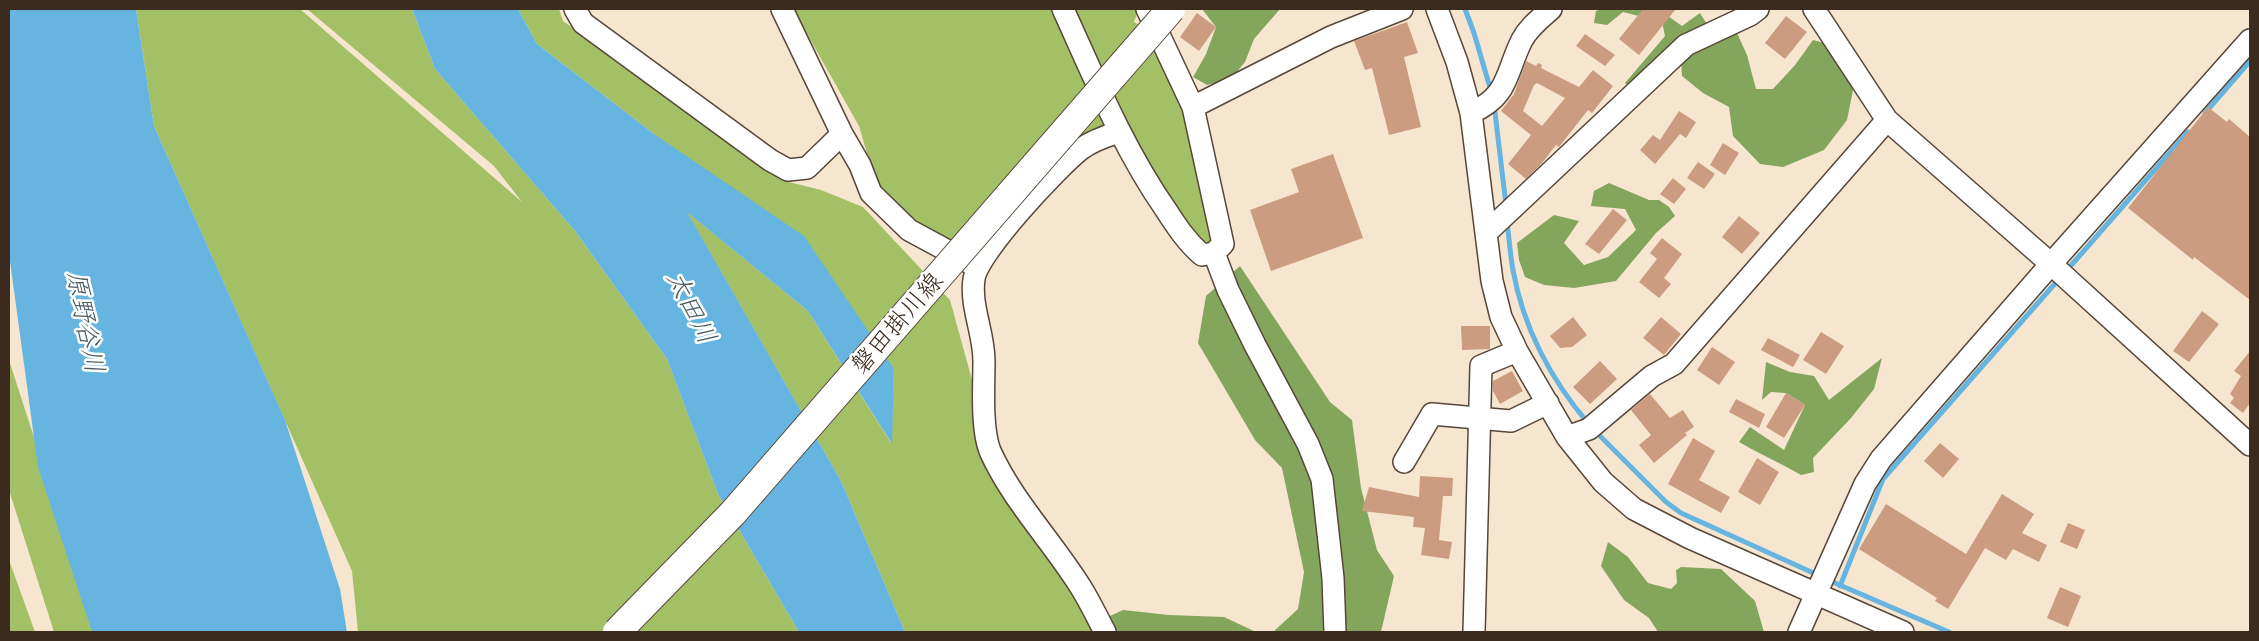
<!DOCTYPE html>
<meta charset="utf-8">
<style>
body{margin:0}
#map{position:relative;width:2259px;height:641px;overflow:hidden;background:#f6e6d0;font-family:Caveat,sans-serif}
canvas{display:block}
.frame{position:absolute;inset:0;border:10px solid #3b2a1e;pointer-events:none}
</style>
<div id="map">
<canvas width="2259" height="641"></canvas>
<div class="frame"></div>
</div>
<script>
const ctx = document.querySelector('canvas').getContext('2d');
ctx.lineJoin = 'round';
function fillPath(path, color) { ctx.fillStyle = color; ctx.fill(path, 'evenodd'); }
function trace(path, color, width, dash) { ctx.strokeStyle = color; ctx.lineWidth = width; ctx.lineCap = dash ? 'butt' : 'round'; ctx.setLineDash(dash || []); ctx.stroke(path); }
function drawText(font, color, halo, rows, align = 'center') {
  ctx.font = font + ' Caveat,"Klee One",sans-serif'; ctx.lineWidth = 5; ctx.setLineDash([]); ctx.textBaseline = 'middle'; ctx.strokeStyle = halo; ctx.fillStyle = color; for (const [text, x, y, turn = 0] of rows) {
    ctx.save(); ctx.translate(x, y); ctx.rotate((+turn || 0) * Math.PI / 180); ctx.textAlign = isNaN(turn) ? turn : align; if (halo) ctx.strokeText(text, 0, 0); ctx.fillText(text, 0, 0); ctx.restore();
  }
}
const green = new Path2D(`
 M136 9H300L522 202 494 166 307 9H412L435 69 575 231 667 359 718 494 799 632H358L352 571 154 126Z
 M518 9H559L563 21 789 182 821 190 863 207 950 300 993 456 1103 632H905L841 481 686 211 808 311 891 443 894 369 654 134 537 44Z
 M793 9H1139L1134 22 1176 44 1203 150 1223 244 1202 255 1119 132 942 248 882 205 859 126Z
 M9 360 97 632H54L9 490Z
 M9 560 35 632H9Z`);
const forest = new Path2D(`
 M1202 9H1280L1254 39 1245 62 1231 79 1207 85 1193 77 1206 54 1216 27Z
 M1601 9H1658L1682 26 1700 13 1708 26 1632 89 1625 83 1665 36 1662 22 1623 12 1607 25 1594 23 1596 11Z
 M1737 33 1747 55 1756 89H1773L1795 65 1813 40 1828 44 1854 85 1847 120 1824 150 1783 167 1760 164 1733 136 1729 107 1703 93 1682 76 1681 60 1703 37Z
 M1609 183 1649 200H1659L1669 207 1675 216 1656 233 1616 281 1574 288 1544 285 1525 277 1519 260 1517 243 1554 215 1579 221 1564 243 1584 265 1608 257 1636 230 1625 209 1591 206 1594 191Z
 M1240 266 1330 402 1352 420 1361 488 1377 550 1394 576 1381 632H1273L1298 609 1304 572 1282 468 1255 440 1198 343 1206 296Z
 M1882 358 1874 389 1851 418 1813 458 1814 472 1801 475C1781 463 1759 454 1739 442L1750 427 1784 450 1805 405 1786 393 1771 392 1762 400 1766 362 1790 372 1814 376 1829 400Z
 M1608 542 1628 557 1648 583 1671 589 1677 583 1676 570 1681 567 1721 569 1755 601 1764 632H1658L1649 618 1624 600 1601 566Z
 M1123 610 1169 615 1224 617 1256 632H1105L1099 621Z`);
const water = new Path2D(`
 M9 9H136L154 126 285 420 340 589 347 632H92L38 467 9 254Z
 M412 9H518L537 44 654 134 804 236 894 369 892 444 808 311 687 212 841 481 905 632H799L718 494 667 359 575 231 435 69Z`);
const stream = new Path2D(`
 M1465 9 1474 33 1491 91
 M1494 104 1506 205
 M2205 113 2250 61
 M1507 221C1509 237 1510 254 1513 270 1523 327 1551 380 1588 423
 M2067 270 2188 132
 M1595 431 1666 502 1681 513 1820 576
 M1828 580 1949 632
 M1840 586 1883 479 2059 279`);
const building = new Path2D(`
 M1643 9H1676L1639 55 1619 39Z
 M1197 13 1216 27 1199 51 1180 37Z
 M1786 16 1807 32 1785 59 1765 43Z
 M1407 22 1418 53 1404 57 1421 127 1389 135 1372 68 1365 70 1354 41Z
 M1585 34 1615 55 1605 66 1576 46Z
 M1526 61 1536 66 1538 63 1542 65 1541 68 1579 87 1593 70 1613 86 1592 113 1588 110 1559 147 1556 145 1542 163 1526 179 1508 164 1531 135 1501 111 1514 94ZM1537 83 1565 98 1542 126 1523 111 1534 85Z
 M2208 107 2227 122 2229 119 2250 137V300L2194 257 2193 260 2128 208Z
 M1679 111 1696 122 1686 138 1680 134 1655 164 1640 150 1653 135 1660 140Z
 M1723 143 1739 153 1725 175 1710 165Z
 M1333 154 1363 238 1271 271 1250 210 1299 192 1291 169Z
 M1698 162 1715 174 1704 189 1687 178Z
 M1673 178 1686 189 1674 204 1660 194Z
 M1613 209 1627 220 1599 254 1585 244Z
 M1739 216 1760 233 1742 254 1722 237Z
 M1662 238 1682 254 1664 278 1671 284 1659 298 1639 282 1657 259 1650 253Z
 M2202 311 2219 324 2189 362 2173 351Z
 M1573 317 1587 335 1572 347 1560 348 1550 336Z
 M1661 317 1681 334 1664 355 1643 338Z
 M1461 326H1490V349L1462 350Z
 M1821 332 1844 346 1826 374 1803 360Z
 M1768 338 1800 355 1793 367 1761 350Z
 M1712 347 1735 362 1719 385 1697 370Z
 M2250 351V403L2243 413 2230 403 2234 398 2230 394 2241 376 2234 371Z
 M1600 361 1617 379 1590 404 1573 387Z
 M1512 371 1523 391 1500 404 1493 391V381Z
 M1786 393 1805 405 1784 438 1766 427Z
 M1650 394 1670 418 1683 410 1694 427 1685 433 1687 435 1654 463 1639 445 1651 435 1631 410Z
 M1736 399 1765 414 1759 428 1729 412Z
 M1693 438 1715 451 1699 480 1730 497 1721 513 1668 484Z
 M1940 443 1959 459 1943 478 1924 461Z
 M1757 458 1779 472 1760 505 1738 492Z
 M1420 476 1453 478 1452 496H1443L1439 540 1452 542 1449 559 1421 555 1425 528 1413 527 1414 517 1362 511 1369 487 1419 497Z
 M2002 494 2034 514 2022 533 2047 545 2039 562 2013 549 2006 560 1985 548 1948 609 1935 601 1937 598 1859 549 1886 504 1966 554Z
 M2068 523 2085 530 2077 549 2060 542Z
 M2060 587 2081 596 2068 627 2047 618Z`);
const minor = new Path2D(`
 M575 9 583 23 770 160 788 170 807 168 842 134
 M782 9 842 134 860 165 871 193 909 230 970 263
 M1063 9C1094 77 1123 148 1166 210 1177 227 1187 242 1202 255L1214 253 1223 244 1193 107 1147 9
 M1437 9 1457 62 1471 113 1492 281 1501 317 1517 351 1567 437 1603 482 1634 509 1690 538 1903 632
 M1814 9 1887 120 2051 264 2250 445
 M1193 107 1331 37 1402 9
 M1471 113C1510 95 1505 74 1522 40 1529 27 1541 18 1551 9
 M1486 233 1686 45 1750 15 1758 9
 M1214 253 1228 290 1255 345 1308 444 1322 479 1333 578 1335 632
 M1567 437 1589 429 1652 376 1674 364 1887 120
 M1404 462 1432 414 1511 421 1548 403
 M1105 632C1097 617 1089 600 1080 586 1051 540 1012 500 990 451 981 428 984 385 984 361 984 333 970 306 974 279 977 253 1059 166 1081 149 1092 141 1106 136 1119 132
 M1474 632 1481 366 1517 351
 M1799 632 1865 484 1881 459 2051 264 2250 40`);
const majorBridge = new Path2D(`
 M617 632 733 513 1171 9`);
const streetNames = [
 ["磐田掛川線",898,324,-49]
];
const waterNames = [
 ["太田川",690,308,63],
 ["原野谷川",84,322,79]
];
fillPath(green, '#a4c067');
fillPath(forest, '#83a65c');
fillPath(water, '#66b5e0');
trace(stream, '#66b5e0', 5);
fillPath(building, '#cc9c81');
trace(minor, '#574639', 24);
trace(minor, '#fff', 21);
trace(majorBridge, '#574639', 30, []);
trace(majorBridge, '#fff', 28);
drawText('25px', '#3b2a1e', '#fff', streetNames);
drawText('italic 26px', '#4a5b62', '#fff', waterNames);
</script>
